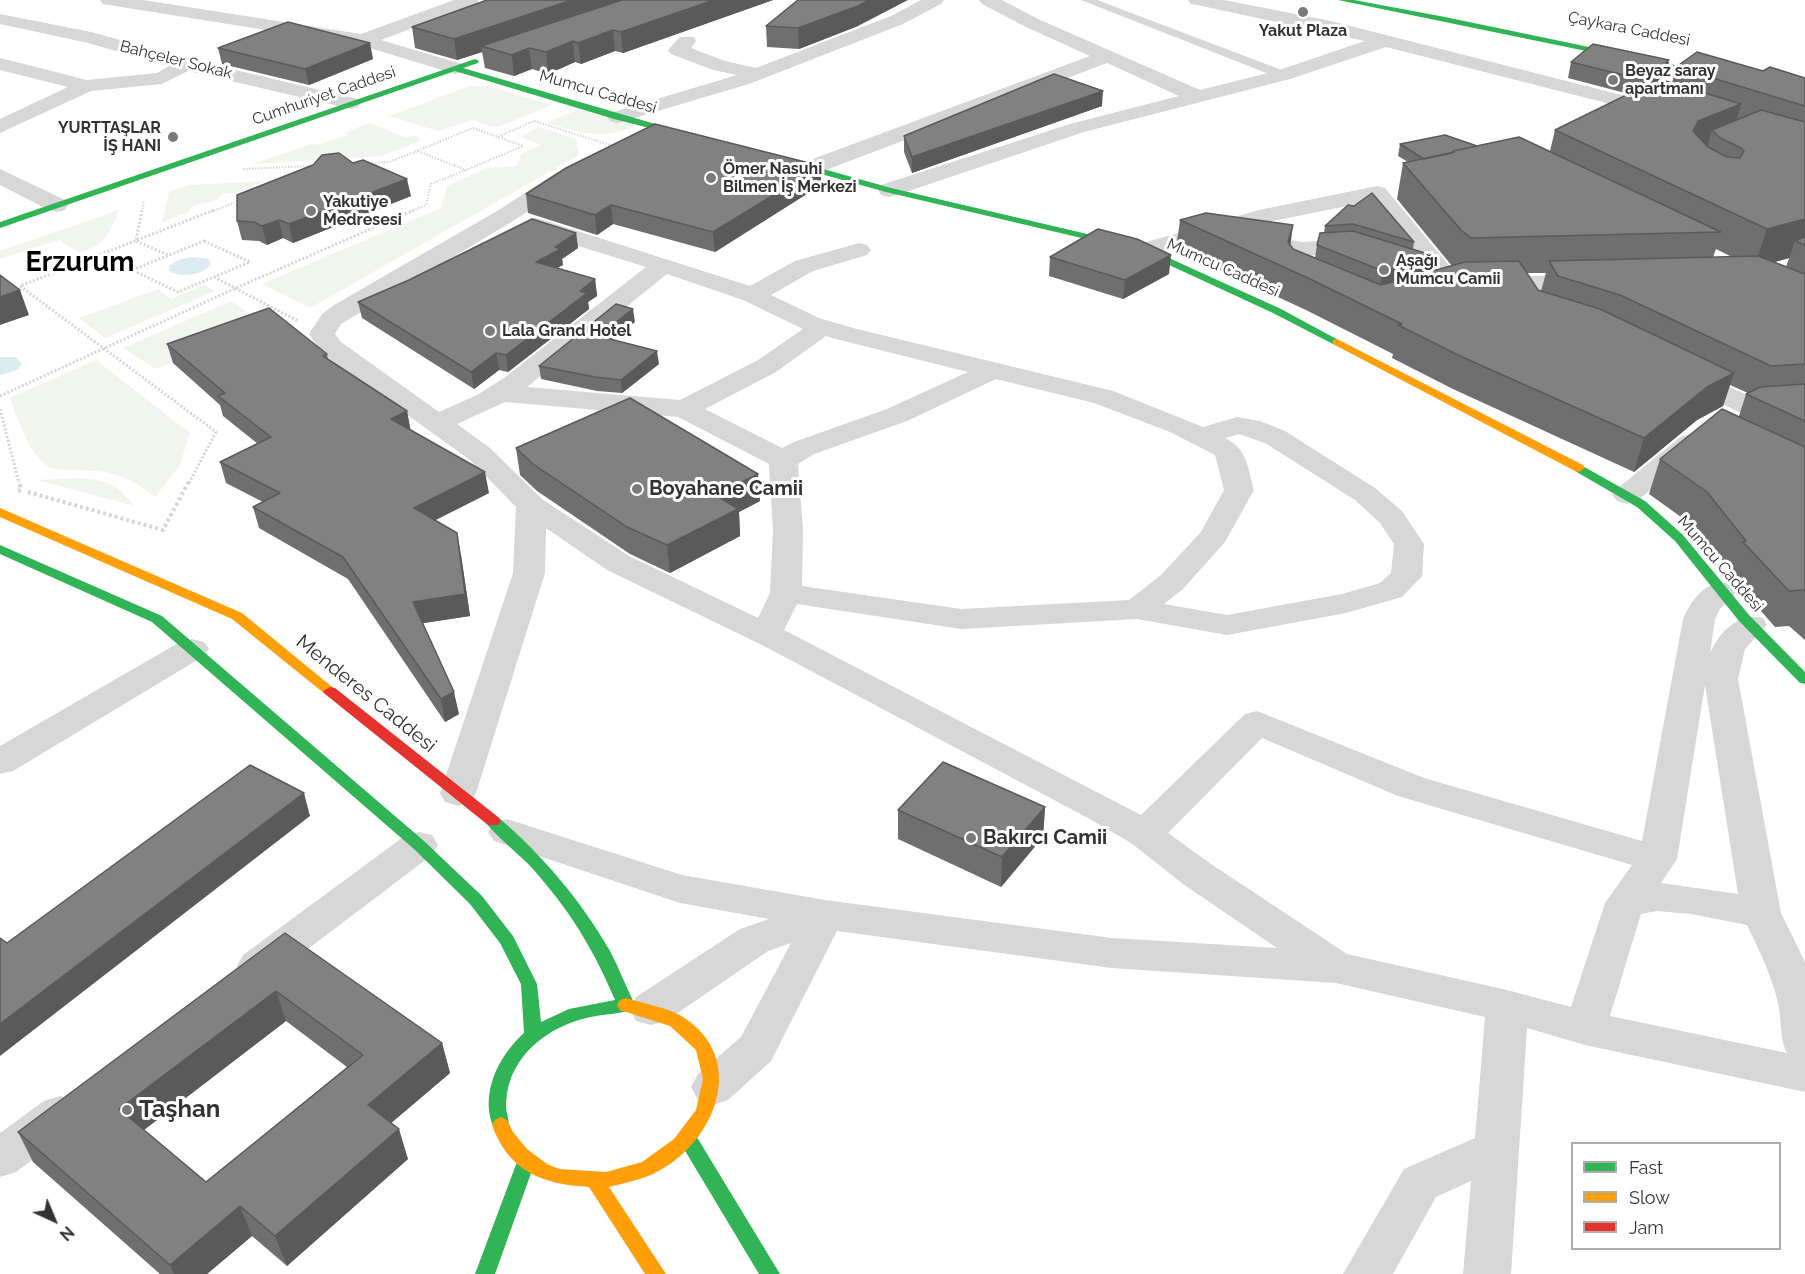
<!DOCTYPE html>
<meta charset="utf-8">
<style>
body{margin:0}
#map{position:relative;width:1805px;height:1274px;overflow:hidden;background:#fff;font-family:Raleway,sans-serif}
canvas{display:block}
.legend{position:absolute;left:1571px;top:1142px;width:210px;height:108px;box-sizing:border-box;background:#fff;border:2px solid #adadad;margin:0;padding:8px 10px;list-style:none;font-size:18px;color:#333}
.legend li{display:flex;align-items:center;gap:12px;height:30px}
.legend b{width:30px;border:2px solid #adadad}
.north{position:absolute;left:24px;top:1190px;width:60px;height:60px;-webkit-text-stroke:4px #fff;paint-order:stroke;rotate:136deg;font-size:16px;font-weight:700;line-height:24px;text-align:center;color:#333}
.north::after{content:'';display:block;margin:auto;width:21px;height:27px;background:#333;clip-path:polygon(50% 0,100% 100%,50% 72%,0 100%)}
</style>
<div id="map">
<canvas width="1805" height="1274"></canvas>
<ul class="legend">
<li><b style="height:8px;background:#30b455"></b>Fast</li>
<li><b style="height:8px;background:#ff9f0a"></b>Slow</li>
<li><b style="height:8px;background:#e5322d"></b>Jam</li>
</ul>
<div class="north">N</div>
</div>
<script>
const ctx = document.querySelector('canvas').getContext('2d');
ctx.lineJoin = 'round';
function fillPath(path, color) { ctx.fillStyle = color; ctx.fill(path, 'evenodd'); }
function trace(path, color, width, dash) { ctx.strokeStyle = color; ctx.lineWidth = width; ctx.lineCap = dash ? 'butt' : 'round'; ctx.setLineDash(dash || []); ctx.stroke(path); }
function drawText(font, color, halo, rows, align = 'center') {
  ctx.font = font + ' Raleway,sans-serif'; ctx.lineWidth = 6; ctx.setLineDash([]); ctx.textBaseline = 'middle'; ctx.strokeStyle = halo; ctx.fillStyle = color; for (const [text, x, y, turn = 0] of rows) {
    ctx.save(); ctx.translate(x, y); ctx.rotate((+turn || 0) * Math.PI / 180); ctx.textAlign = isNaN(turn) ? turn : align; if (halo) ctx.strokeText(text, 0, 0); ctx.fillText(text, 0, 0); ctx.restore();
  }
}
const green = new Path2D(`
 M470 86H490L552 105 501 126 492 127 472 120 438 131 389 116Z
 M578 109 636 126C604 140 580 133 547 123Z
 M369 123 405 137 416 136 420 139 418 142 382 156 253 164 312 144 316 145 349 135 344 133Z
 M539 127 576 139 579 155 310 308 262 284 441 208 447 186 487 168 517 166 521 154 541 145 521 137Z
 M265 181 238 192 222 194 217 200 192 206 188 212 162 222 169 192 189 185Z
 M119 210C107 237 108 242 80 253L59 240 0 259V251Z
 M203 285 215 291 105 338 79 318 158 289 171 299Z
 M231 301 267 326 156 369 123 348Z
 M96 360 190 433 180 465 155 497C129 476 113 471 79 470 71 469 58 471 51 468 31 459 17 417 10 398Z
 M81 478C110 480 116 485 135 506L37 480Z`);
const water = new Path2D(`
 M191 257 209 259 211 264C202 276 182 278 169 271V266L178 260Z
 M0 357H16L22 364 17 370 0 375Z`);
const pathFar2 = new Path2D(`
 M534 121 616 147
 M473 128 523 146 466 170 417 151Z
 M498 137 534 121
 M369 163 389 162 417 151
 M243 169 313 166
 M142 212 144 201
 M211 212 241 200
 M410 212 426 205 431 184 466 170`);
const pathFar1 = new Path2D(`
 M142 210 136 241 168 255
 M204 241 250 262 178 292 132 270Z
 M214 277 298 321
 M0 396 236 288 414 210
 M0 409 19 483
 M189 483 216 432 20 286 214 210`);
const path = new Path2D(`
 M18 491 21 490 19 481
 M28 492 163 530 189 481`);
const lane = new Path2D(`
 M1081 0H1097L1287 72 1289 75 1287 78H1279Z`);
const street = new Path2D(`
 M100 0H143L361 34 454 0H479L476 4 381 40 462 64 465 68 462 72 455 74 360 45 109 5 103 4Z
 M921 0H944L941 4 903 24 749 84 617 123 610 121 607 117 610 113 737 75 713 70 671 54 668 50 680 37H694L696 41 691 48 725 61 756 68 891 16Z
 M979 0H1002L1038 19 1200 90 1276 71 1365 41 1197 5 1191 4 1188 0H1224L1331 21 1649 102 1652 106 1649 110 1642 112 1386 47 1290 79 1084 132 897 195 889 197 881 195 878 190 881 185 1070 124 1179 96 1107 63 818 173 810 175 802 173 799 168 802 163 1090 56 1026 27 982 4Z
 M0 14 91 32 189 59 358 99 361 103 358 107 351 109 188 71 162 84 91 91 0 133V119L68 87 0 70V58L87 80 157 73 169 66 88 43 0 24Z
 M0 169 65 200 68 205 65 210 57 212 49 210 0 185Z
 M564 171 572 173 575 178 572 183 513 221 341 324 335 334 341 342 439 412 477 395 504 378 646 267 527 230 523 225 527 220 535 218 543 220 750 286 795 261 859 243 867 245 871 250 867 255 813 271 771 295 819 318 853 328 1113 391 1203 427 1237 417 1260 421 1285 431 1375 488 1402 511 1424 544 1422 576 1402 597 1346 613 1227 635 1137 619 961 629 797 604 784 630 1141 815 1245 714 1257 711 1424 778 1642 841 1683 619C1693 597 1707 578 1733 584L1738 591 1720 609 1715 619 1710 653C1720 632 1737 612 1763 618L1767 625 1745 649 1738 679 1781 913 1805 962V1092L1585 1045 1527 1028 1511 1274H1463L1471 1181 1436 1197 1393 1274H1343L1404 1169 1475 1138 1485 1017 1336 983 1112 968 837 931 771 1061 728 1100 713 1105 698 1100 691 1087 698 1074 741 1037 791 943 768 951 666 1021 651 1025 636 1021 630 1009 636 997 740 929 769 919 680 903 494 841 488 832 494 823 507 819 682 875 825 900 1112 938 1277 948 1183 884 1131 843 1088 818 762 645 607 570 546 528 545 573 476 793 471 802 458 806 445 802 440 793 513 573 516 507 470 460 323 354 309 334 322 314 334 305 497 211 556 173ZM667 274 743 300 803 329 758 360 680 400 527 387ZM826 336 836 339 968 372 887 409 794 442 782 448 705 409 776 372ZM996 379 1094 403 1170 432 1215 455 1224 490 1201 532 1161 575 1129 600 961 609 802 586 803 530 798 464 814 454 907 421ZM505 402 678 417 769 464 773 530 770 593 758 618 629 556 542 499 490 448 457 424ZM1239 434 1265 443 1355 500 1380 523 1394 544 1391 573 1380 583 1342 594 1227 615 1164 604 1183 589 1225 542 1254 490C1247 466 1248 450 1225 438ZM1705 685 1738 894 1661 883 1677 859ZM1262 738 1398 796 1632 865 1605 903 1571 1007 1507 990 1347 954 1211 864 1168 833ZM1657 911 1691 914 1747 925C1759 950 1772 976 1778 1003 1782 1019 1779 1038 1787 1053L1610 1016 1641 914Z
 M1377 186 1385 188 1452 269 1463 277 1587 275 1596 277 1599 282 1596 287 1587 289 1457 291C1430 285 1390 224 1372 201L1263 223 1144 257 1136 255 1132 250 1136 245 1259 210Z
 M1247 234 1304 242 1350 239 1370 244 1374 249 1370 254 1362 256 1350 253 1304 256 1239 246 1235 241 1239 236Z
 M1685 367 1767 404 1771 410 1767 416 1757 418 1747 416 1676 381 1672 375 1676 369Z
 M1690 434 1700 437 1704 443 1700 449 1637 501 1627 504 1617 501 1612 495 1617 489 1680 437Z
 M192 639 204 642 209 649 204 656 13 771 0 774V746L180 642Z
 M419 832 432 835 438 845 432 855 271 977 257 982 243 977 237 966 243 955 406 835Z
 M60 1096 76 1101 82 1114 76 1127 16 1172 0 1177V1133L44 1101Z`);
const fast = new Path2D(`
 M1338 0H1354L1445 17 1805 92V96Z
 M475 59 479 61 478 63 463 68 700 137 696 140 614 119 455 71 0 228V222Z
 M777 156 891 188 1147 248 1281 309 1342 342 1337 345 1333 344 1273 313 1141 252 886 192 774 161 773 159Z
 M1579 464 1645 501 1683 535 1749 615 1805 672V684L1800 683 1739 621 1675 541 1637 507 1575 471 1573 468Z
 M0 545 162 616 424 841 482 896 513 936 537 984 541 1022 569 1009 615 1000C593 948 569 909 531 867 519 854 493 834 485 821L488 817H498C542 855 581 900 610 951 619 968 626 987 635 1005L632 1010C619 1014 604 1014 591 1017 556 1024 522 1046 510 1081 507 1089 506 1099 506 1108 507 1116 511 1123 507 1130L501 1133 495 1130C478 1097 498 1056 524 1033L521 984 500 943 470 904 414 849 152 622 0 554Z
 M688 1131 695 1134 780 1274H759L681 1144 679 1139 681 1134Z
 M526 1154 533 1156 535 1162 495 1274H475L517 1162 519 1156Z`);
const slow = new Path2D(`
 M1337 339 1583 465 1585 468 1579 472 1575 471 1333 344V340Z
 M0 508 242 613 337 691 330 695 325 694 232 619 0 517Z
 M626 998C642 1003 669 1008 683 1017 750 1060 714 1145 653 1174 640 1180 624 1183 609 1187L666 1274H645L589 1187C542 1184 509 1172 492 1125L495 1120 501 1117 507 1120 513 1132 527 1149 547 1164 559 1169 606 1172 642 1162 674 1139 696 1110 703 1079 696 1050 670 1026 620 1010 617 1005 620 1000Z`);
const jam = new Path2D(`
 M330 687 335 688 498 817 501 821 498 825H488L325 694 323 691Z`);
const wall = new Path2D(`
 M487 0H773L623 53 615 51 581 64 575 62 548 74 532 69 514 76 485 68 482 52 457 60 415 48 412 27Z
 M766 26H858L799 49 767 47Z
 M218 48 373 59 309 85 222 64Z
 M1571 62 1668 63 1664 79 1662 80 1672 83 1676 67 1763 71 1805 78V640L1789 626 1775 627 1731 577 1732 575 1695 527 1649 494 1660 459 1739 416 1746 394 1748 393 1730 385 1723 406 1697 420 1634 472 1453 389 1392 358 1393 354 1306 310 1176 250 1180 220 1291 246 1293 249 1315 258 1317 245 1324 233 1325 226 1348 205 1414 242 1413 249 1435 270 1452 266 1397 199 1403 163 1408 162 1398 156 1400 144 1477 146 1550 151 1555 130 1629 94 1568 78ZM1716 249 1732 257H1713ZM1789 258 1786 267 1774 262ZM1527 273H1546L1541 291 1538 290Z
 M1102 106 912 173 904 152V136Z
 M353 163 411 196 293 243 283 238 267 245 259 241 242 240 237 221Z
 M821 166V185L715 252 613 224 597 235 528 213 526 194Z
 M576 233 578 248 562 259 563 265 557 268 595 279 597 296 588 302 589 309 508 372 499 370 474 389 362 318 358 302Z
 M1050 257 1169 274 1123 299 1049 276Z
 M635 322 612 339 659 364 622 393 597 391 541 379 539 366Z
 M167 344 327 354 328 359 407 411 410 430 489 493 435 520 461 555 470 616 423 623 459 714 445 722 348 579 259 528 253 507 263 502 226 483 220 462 258 444 223 416 220 405 173 363Z
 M516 448 760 501 739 512 740 536 670 573 630 554 537 491 520 475Z
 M1045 807 1043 837 1001 887 898 839V810Z
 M285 933 442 1043 450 1073 391 1123 408 1159 287 1266 252 1236 207 1274H160L33 1162 18 1132ZM286 1021 347 1067 206 1182 144 1130Z`);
const shadedWall = new Path2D(`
 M572 0H635L481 46 482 52 457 60 454 39Z
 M714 0H773L623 53 621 32Z
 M869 0H908L858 26 799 49 798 28Z
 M613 30 615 51 581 64 578 43Z
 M573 41 575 62 548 74 546 52Z
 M370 43 373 59 309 85 305 69Z
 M529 48 532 69 514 76 512 55Z
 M1669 60 1664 79 1640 97 1644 80Z
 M1103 91 1102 106 912 173V157Z
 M1741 104 1731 139 1712 130 1707 149 1693 131 1698 121Z
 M821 166V185L715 252 713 232Z
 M407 179 411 196 293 243 289 224Z
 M611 205 613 224 597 235 595 215Z
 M1805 219V245L1795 241 1789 258 1754 268 1767 229Z
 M279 220 283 238 267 245 262 226Z
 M1293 225 1289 256 1288 242Z
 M576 233 578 248 562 259 563 265 538 278 536 262 555 247Z
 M1171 255 1169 274 1123 299 1125 280Z
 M1438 257 1433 281 1378 296 1383 271Z
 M595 279 597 296 588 302 589 309 508 372 506 355 580 291Z
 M20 290 29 315 0 325V297Z
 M633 309 635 322 600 349 598 336Z
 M657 351 659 364 622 393 621 380Z
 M496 353 499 370 474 389 471 372Z
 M1734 373 1723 406 1697 420 1634 472 1644 438 1707 387Z
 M407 411 411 432 391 419Z
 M485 472 489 493 418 529 414 508Z
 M758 474 760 501 739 512 740 536 670 573 667 545 716 495Z
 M457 533 461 555 470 616 418 624 413 602Z
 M454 692 459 714 445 722 441 699Z
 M304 793 310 816 0 1056V1024Z
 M1045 807 1043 837 1001 887 1002 857Z
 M276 991 286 1021 132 1139 119 1109Z
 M442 1043 450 1073 377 1135 368 1105Z
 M399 1129 408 1159 287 1266 275 1236Z
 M240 1206 252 1236 207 1274H174L170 1265Z`);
const building = new Path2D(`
 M487 0H572L454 39 412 27Z
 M622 0H714L621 32 613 30 578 43 573 41 546 52 529 48 512 55 481 46Z
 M798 0H869L858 6 798 28 766 26Z
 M288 22 370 43 305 69 218 48Z
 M1593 44 1669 60 1666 62 1668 63 1644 80 1571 62Z
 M1697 52 1763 71 1770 67 1805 78V106L1676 67Z
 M1054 74 1103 91 912 157 904 136Z
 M1659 79 1741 104 1698 121 1693 131 1708 147 1727 157 1740 158 1744 151 1741 148 1720 138 1712 130 1761 110 1805 122V219L1767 229 1555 130Z
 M655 124 821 166 713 232 611 205 595 215 526 194 566 168Z
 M1445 135 1477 146 1453 151 1452 153 1424 159 1400 144Z
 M1519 137 1721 232 1471 238 1461 230 1403 163 1454 152 1453 151Z
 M339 153 353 163 363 160 407 179 289 224 279 220 262 226 254 222 237 221V195L313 165 322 155Z
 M1372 193 1414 242 1353 224 1325 226 1348 205 1354 206Z
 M1206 213 1293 225 1288 242 1293 249 1381 285 1465 262 1519 261 1538 290 1600 309 1734 373 1707 387 1644 438 1460 356 1398 325 1402 324 1310 279 1180 220Z
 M532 219 576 233 555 247 561 249 536 262 595 279 580 291 587 293 506 355 496 353 471 372 358 302 409 280Z
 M1098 229 1137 239 1171 255 1125 280 1050 257Z
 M1353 231 1438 257 1383 271 1317 245 1320 233Z
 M1805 237V245L1795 241Z
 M1758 256 1805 274V364L1771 366 1620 295 1558 276 1549 261Z
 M0 275 20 290 0 297Z
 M616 304 633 309 598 336 657 351 621 380 595 377 539 366Z
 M269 308 327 354 323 356 407 411 391 419 485 472 414 508 457 533 465 594 413 602 454 692 441 699 343 557 253 507 280 493 220 462 271 437 218 396 225 393 167 344Z
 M1805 384V421L1746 394 1760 387Z
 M630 398 758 474 716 495 738 509 667 545 627 527 533 464 516 448Z
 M1722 409 1805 447V591L1804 590 1789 591 1743 542 1746 541 1707 492 1660 459Z
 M943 762 1045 807 1002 857 898 810Z
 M250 765 304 793 0 1024V938L7 943Z
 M285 933 442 1043 368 1105 399 1129 275 1236 240 1206 170 1265 18 1132ZM276 991 363 1055 206 1182 119 1109Z`);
const markers = [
 [1303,12,6,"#7a7a7a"],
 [1613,80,6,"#7a7a7a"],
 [173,137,6,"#7a7a7a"],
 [711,178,6,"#7a7a7a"],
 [311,211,6,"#7a7a7a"],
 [1384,270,6,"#7a7a7a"],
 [490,331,6,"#7a7a7a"],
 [637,489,6,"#7a7a7a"],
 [971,838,6,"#7a7a7a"],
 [127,1110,6,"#7a7a7a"]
];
const farStreetnames = [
 ["Çaykara Caddesi",1629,29,11],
 ["Bahçeler Sokak",176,60,14],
 ["Mumcu Caddesi",598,92,16],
 ["Cumhuriyet Caddesi",324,96,-19],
 ["Mumcu Caddesi",1223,268,24],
 ["Mumcu Caddesi",1720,564,49]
];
const farPoinames = [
 ["Yakut Plaza",1303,31,"center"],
 ["Beyaz saray",1625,71],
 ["apartmanı",1625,89],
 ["YURTTAŞLAR",161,128,"right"],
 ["İŞ HANI",161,146,"right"],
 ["Ömer Nasuhi",723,169],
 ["Bilmen İş Merkezi",723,187],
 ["Yakutiye",323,202],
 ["Medresesi",323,220],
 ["Aşağı",1396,261],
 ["Mumcu Camii",1396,279],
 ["Lala Grand Hotel",502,331]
];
const poiNames = [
 ["Boyahane Camii",649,489],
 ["Bakırcı Camii",983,838]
];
const streetNames = [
 ["Menderes Caddesi",366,694,39]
];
const nearPoinames = [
 ["Taşhan",139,1110]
];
const farTownnames = [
 ["Erzurum",80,263]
];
fillPath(green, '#f1f5ed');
fillPath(water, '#ddebf3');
trace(pathFar2, '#d6d6d6', 2, [1.5, 1.5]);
trace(pathFar1, '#d6d6d6', 3, [2, 2]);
trace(path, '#d6d6d6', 4, [3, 3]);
fillPath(lane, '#d7d7d7');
fillPath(street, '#d7d7d7');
fillPath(fast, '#30b455');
fillPath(slow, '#ff9f0a');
fillPath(jam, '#e5322d');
fillPath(wall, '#6f6f6f');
fillPath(shadedWall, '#5a5a5a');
fillPath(building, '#818181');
trace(building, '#5a5a5a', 1.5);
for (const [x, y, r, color] of markers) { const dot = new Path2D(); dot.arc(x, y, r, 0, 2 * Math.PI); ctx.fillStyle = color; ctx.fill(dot); trace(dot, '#fff', 2); }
drawText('16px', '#333', '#fff', farStreetnames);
drawText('bold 16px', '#333', '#fff', farPoinames, 'left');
drawText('bold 20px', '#333', '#fff', poiNames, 'left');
drawText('20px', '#333', '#fff', streetNames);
drawText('bold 24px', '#333', '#fff', nearPoinames, 'left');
drawText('bold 27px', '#000', '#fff', farTownnames);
</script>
